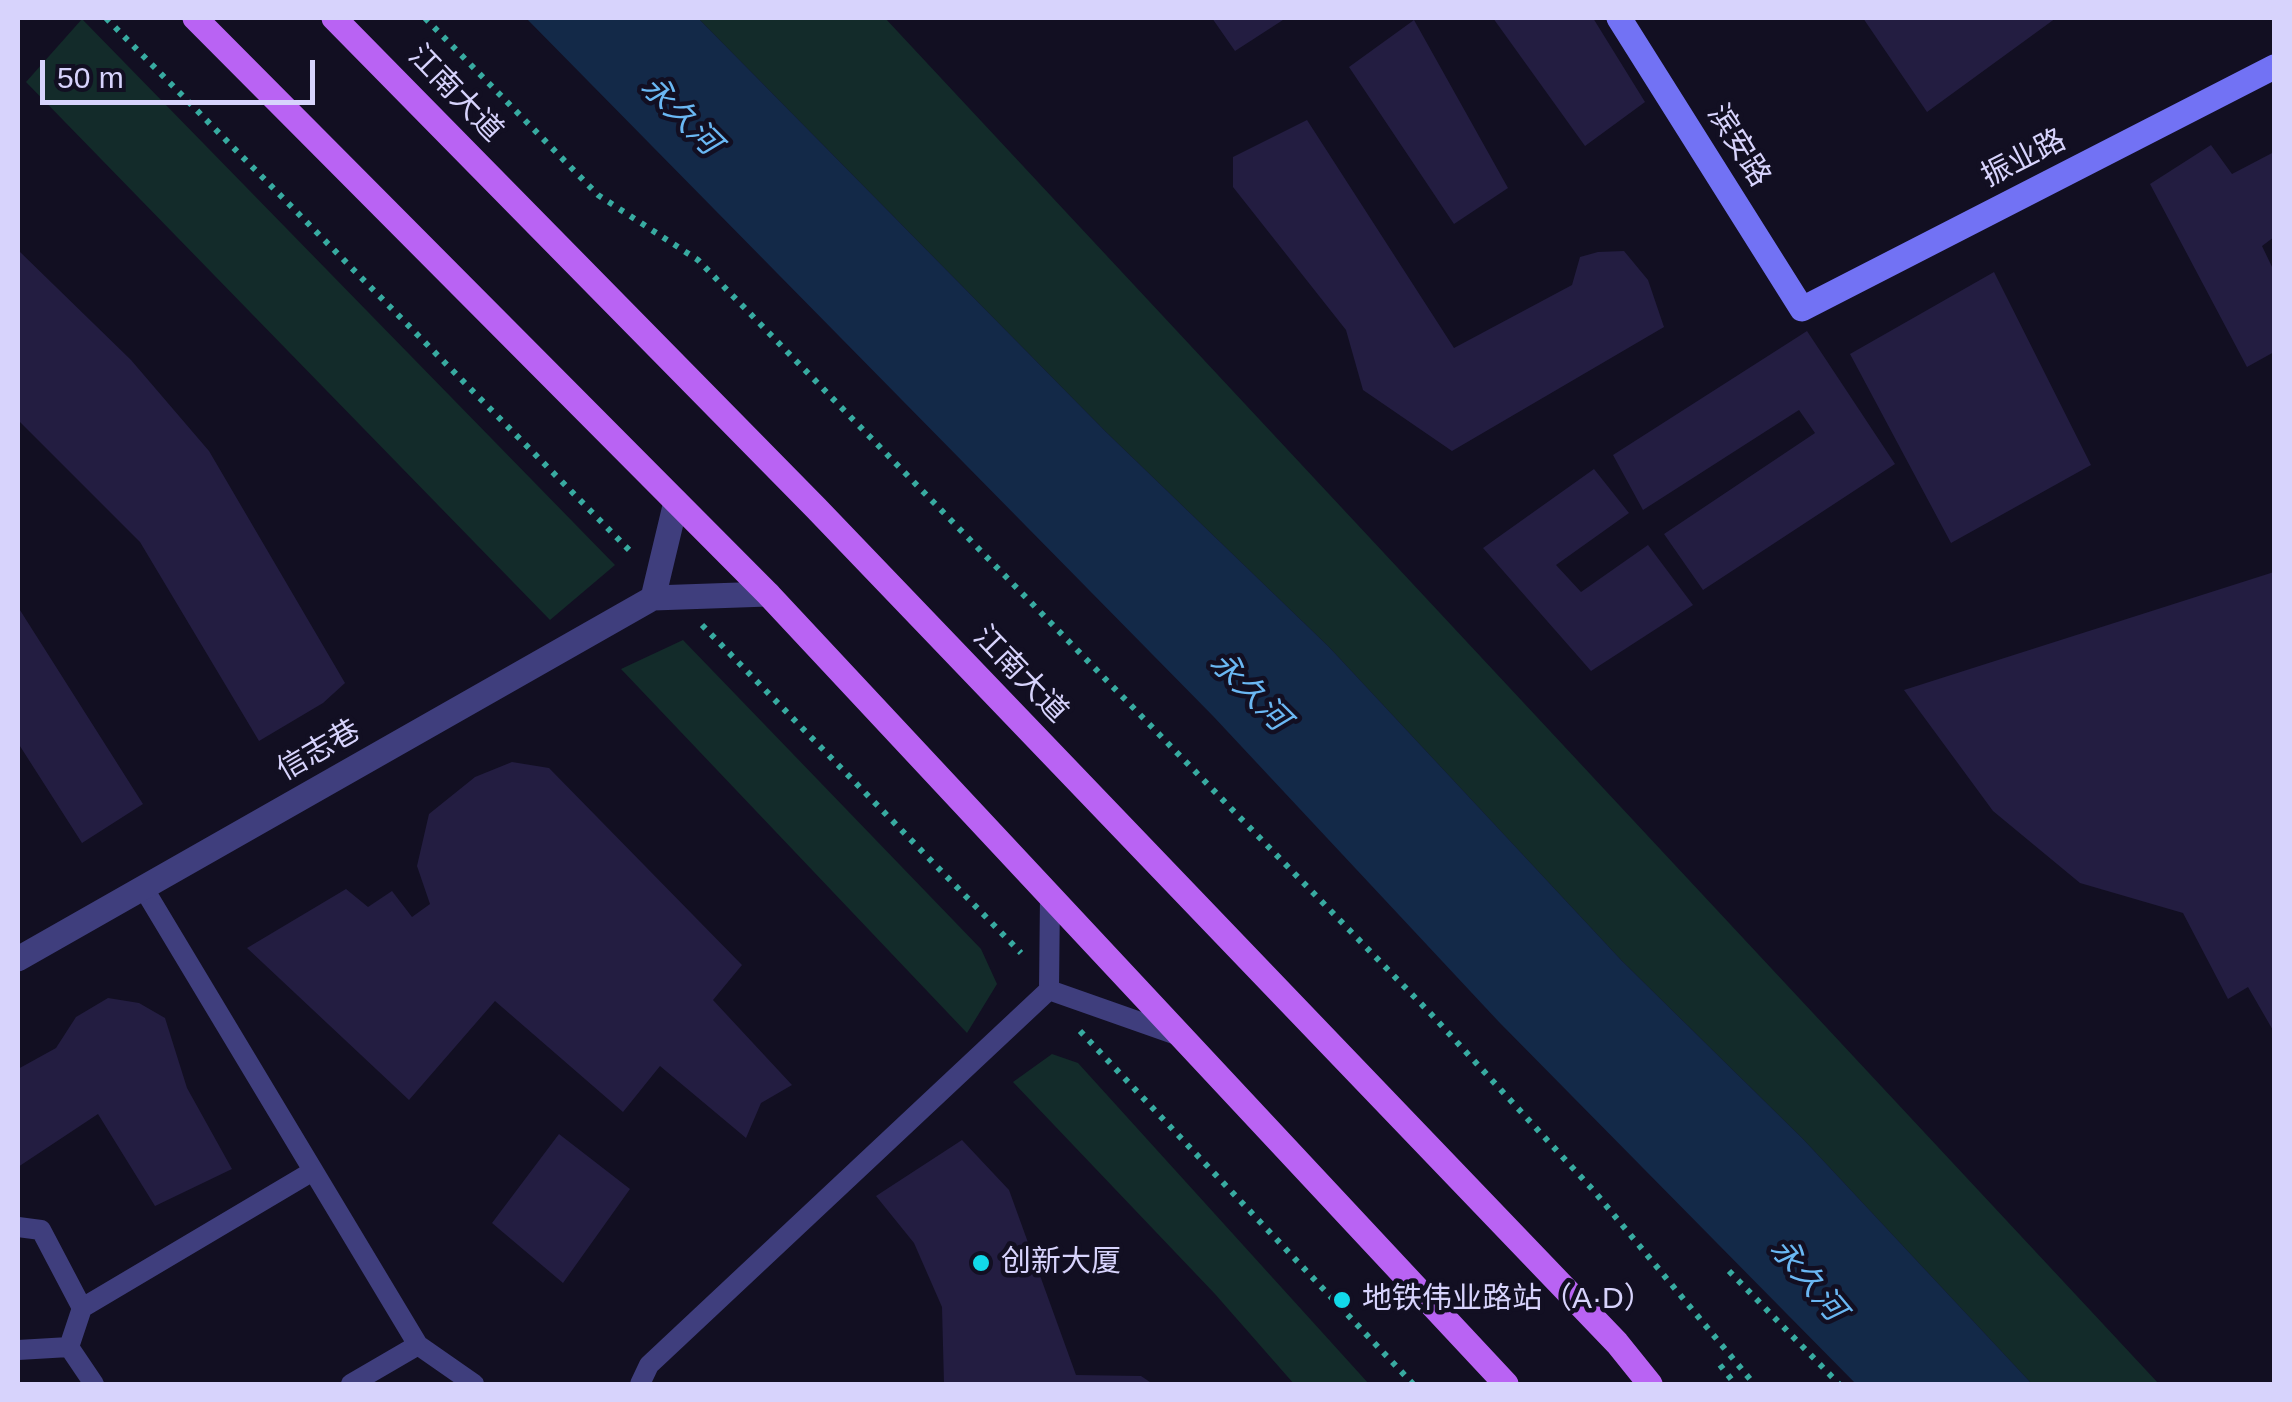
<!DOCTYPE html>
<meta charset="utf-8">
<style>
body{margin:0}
#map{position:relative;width:2292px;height:1402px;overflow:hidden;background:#120f22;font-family:Helvetica,sans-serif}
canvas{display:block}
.frame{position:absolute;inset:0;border:20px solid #d7d3fc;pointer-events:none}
.scale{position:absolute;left:40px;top:60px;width:275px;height:45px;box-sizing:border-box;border:5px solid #d7d3fc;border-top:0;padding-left:12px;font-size:30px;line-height:35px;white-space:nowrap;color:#d7d3fc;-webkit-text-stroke:8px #120f22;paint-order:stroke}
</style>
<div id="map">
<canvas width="2292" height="1402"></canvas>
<div class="frame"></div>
<div class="scale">50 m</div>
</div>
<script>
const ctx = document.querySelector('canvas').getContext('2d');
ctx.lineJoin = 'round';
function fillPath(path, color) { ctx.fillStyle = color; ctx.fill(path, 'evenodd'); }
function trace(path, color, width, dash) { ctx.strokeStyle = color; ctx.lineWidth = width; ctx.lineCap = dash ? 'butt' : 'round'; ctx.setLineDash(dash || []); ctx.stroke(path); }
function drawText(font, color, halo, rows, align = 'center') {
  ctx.font = font + ' Helvetica,"Noto Sans SC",sans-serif'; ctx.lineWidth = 9; ctx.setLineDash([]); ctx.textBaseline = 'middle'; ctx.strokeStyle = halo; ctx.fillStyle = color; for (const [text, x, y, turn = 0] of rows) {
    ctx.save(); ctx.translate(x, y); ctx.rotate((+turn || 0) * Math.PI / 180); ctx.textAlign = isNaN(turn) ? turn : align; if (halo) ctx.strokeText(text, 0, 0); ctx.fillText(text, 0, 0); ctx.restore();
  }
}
const green = new Path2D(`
 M698 18H885L2159 1384H2032L1803 1139 1622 961 1329 647 1106 432Z
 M82 19 615 565 550 620 26 82Z
 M683 640 981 949 997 984 967 1033 621 669Z
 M1052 1054 1078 1063 1369 1384H1294L1215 1294 1013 1082Z`);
const water = new Path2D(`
 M526 18H698L1106 432 1329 647 1622 961 1803 1139 2032 1384H1856L1499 1022 1213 716Z`);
const building = new Path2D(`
 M1212 18H1286L1235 51Z
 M1493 18H1593L1645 102 1585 146Z
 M1863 18H2056L1927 112Z
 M1414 20 1508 188 1454 224 1349 67Z
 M1307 120 1454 348 1572 285 1580 257 1598 252 1624 251 1648 280 1664 327 1452 451 1363 390 1346 330 1233 187V157Z
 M2211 145 2232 174 2274 152V237L2262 246 2274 271V352L2247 367 2150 184Z
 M18 250 131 360 209 451 345 683 323 703 259 741 140 542 18 420Z
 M1994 272 2091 465 1951 543 1850 354Z
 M1807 331 1895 464 1703 590 1664 534 1815 433 1799 410 1643 510 1613 455Z
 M1594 469 1629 513 1556 565 1581 592 1648 545 1693 605 1591 671 1483 548Z
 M2274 572V1032L2248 987 2228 999 2183 913 2080 883 1993 811 1904 690Z
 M18 607 143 804 82 843 18 743Z
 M512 762 549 768 742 965 713 1000 792 1085 761 1103 746 1138 660 1066 623 1112 495 1001 409 1100 247 948 346 889 368 907 392 891 412 917 430 904 417 866 429 814 475 777Z
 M108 998 139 1003 165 1018 187 1088 232 1169 155 1206 98 1114 18 1167V1069L56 1048 76 1017Z
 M559 1134 630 1189 563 1283 492 1223Z
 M962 1140 1009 1190 1076 1375 1141 1376 1153 1384H944L942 1307 914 1243 876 1196Z`);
const path = new Path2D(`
 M106 18 634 555
 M425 18 598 195 698 260 1431 1014 1594 1191 1754 1384
 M702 625 1021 953
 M1080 1031 1413 1384
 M1729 1271 1839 1384
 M1720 1365 1735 1384`);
const lane = new Path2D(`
 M144 889 418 1345 474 1384
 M1049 990 1174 1034
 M18 1227 41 1230 82 1308 69 1347
 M82 1308 313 1171
 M69 1347 94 1384
 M18 1350 69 1347
 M351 1384 418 1345
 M640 1384 649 1365 1049 990 1050 896`);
const street = new Path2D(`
 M653 598 676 502
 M18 959 653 598 768 594`);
const secondary = new Path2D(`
 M1619 18 1802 309 2274 67`);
const primary = new Path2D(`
 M195 18 768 594 1506 1384
 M334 18 816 508 1617 1343 1650 1384`);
const markers = [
 [981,1263,10,"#12d9e9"],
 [1342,1300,10,"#12d9e9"]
];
const streetNames = [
 ["江南大道",455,94,46],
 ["滨安路",1738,146,58],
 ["振业路",2024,159,-27],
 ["江南大道",1020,675,46],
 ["信志巷",319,751,-30]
];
const poiNames = [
 ["创新大厦",1001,1263],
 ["地铁伟业路站（A·D）",1362,1300]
];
const waterNames = [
 ["永久河",680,116,45],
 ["永久河",1249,692,45],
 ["永久河",1807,1280,50]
];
fillPath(green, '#132b2a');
fillPath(water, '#132948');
fillPath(building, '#231d41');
trace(path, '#38aba1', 6, [5, 8]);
trace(lane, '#3f3e7d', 20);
trace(street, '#3f3e7d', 25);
trace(secondary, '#7272f4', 25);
trace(primary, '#b963f3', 25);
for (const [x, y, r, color] of markers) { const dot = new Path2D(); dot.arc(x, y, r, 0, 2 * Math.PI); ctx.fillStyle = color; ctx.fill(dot); trace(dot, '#120f22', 4); }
drawText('30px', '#d7d3fc', '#120f22', streetNames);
drawText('30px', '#d7d3fc', '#120f22', poiNames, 'left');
drawText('italic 32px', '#6ab7f3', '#120f22', waterNames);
</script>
